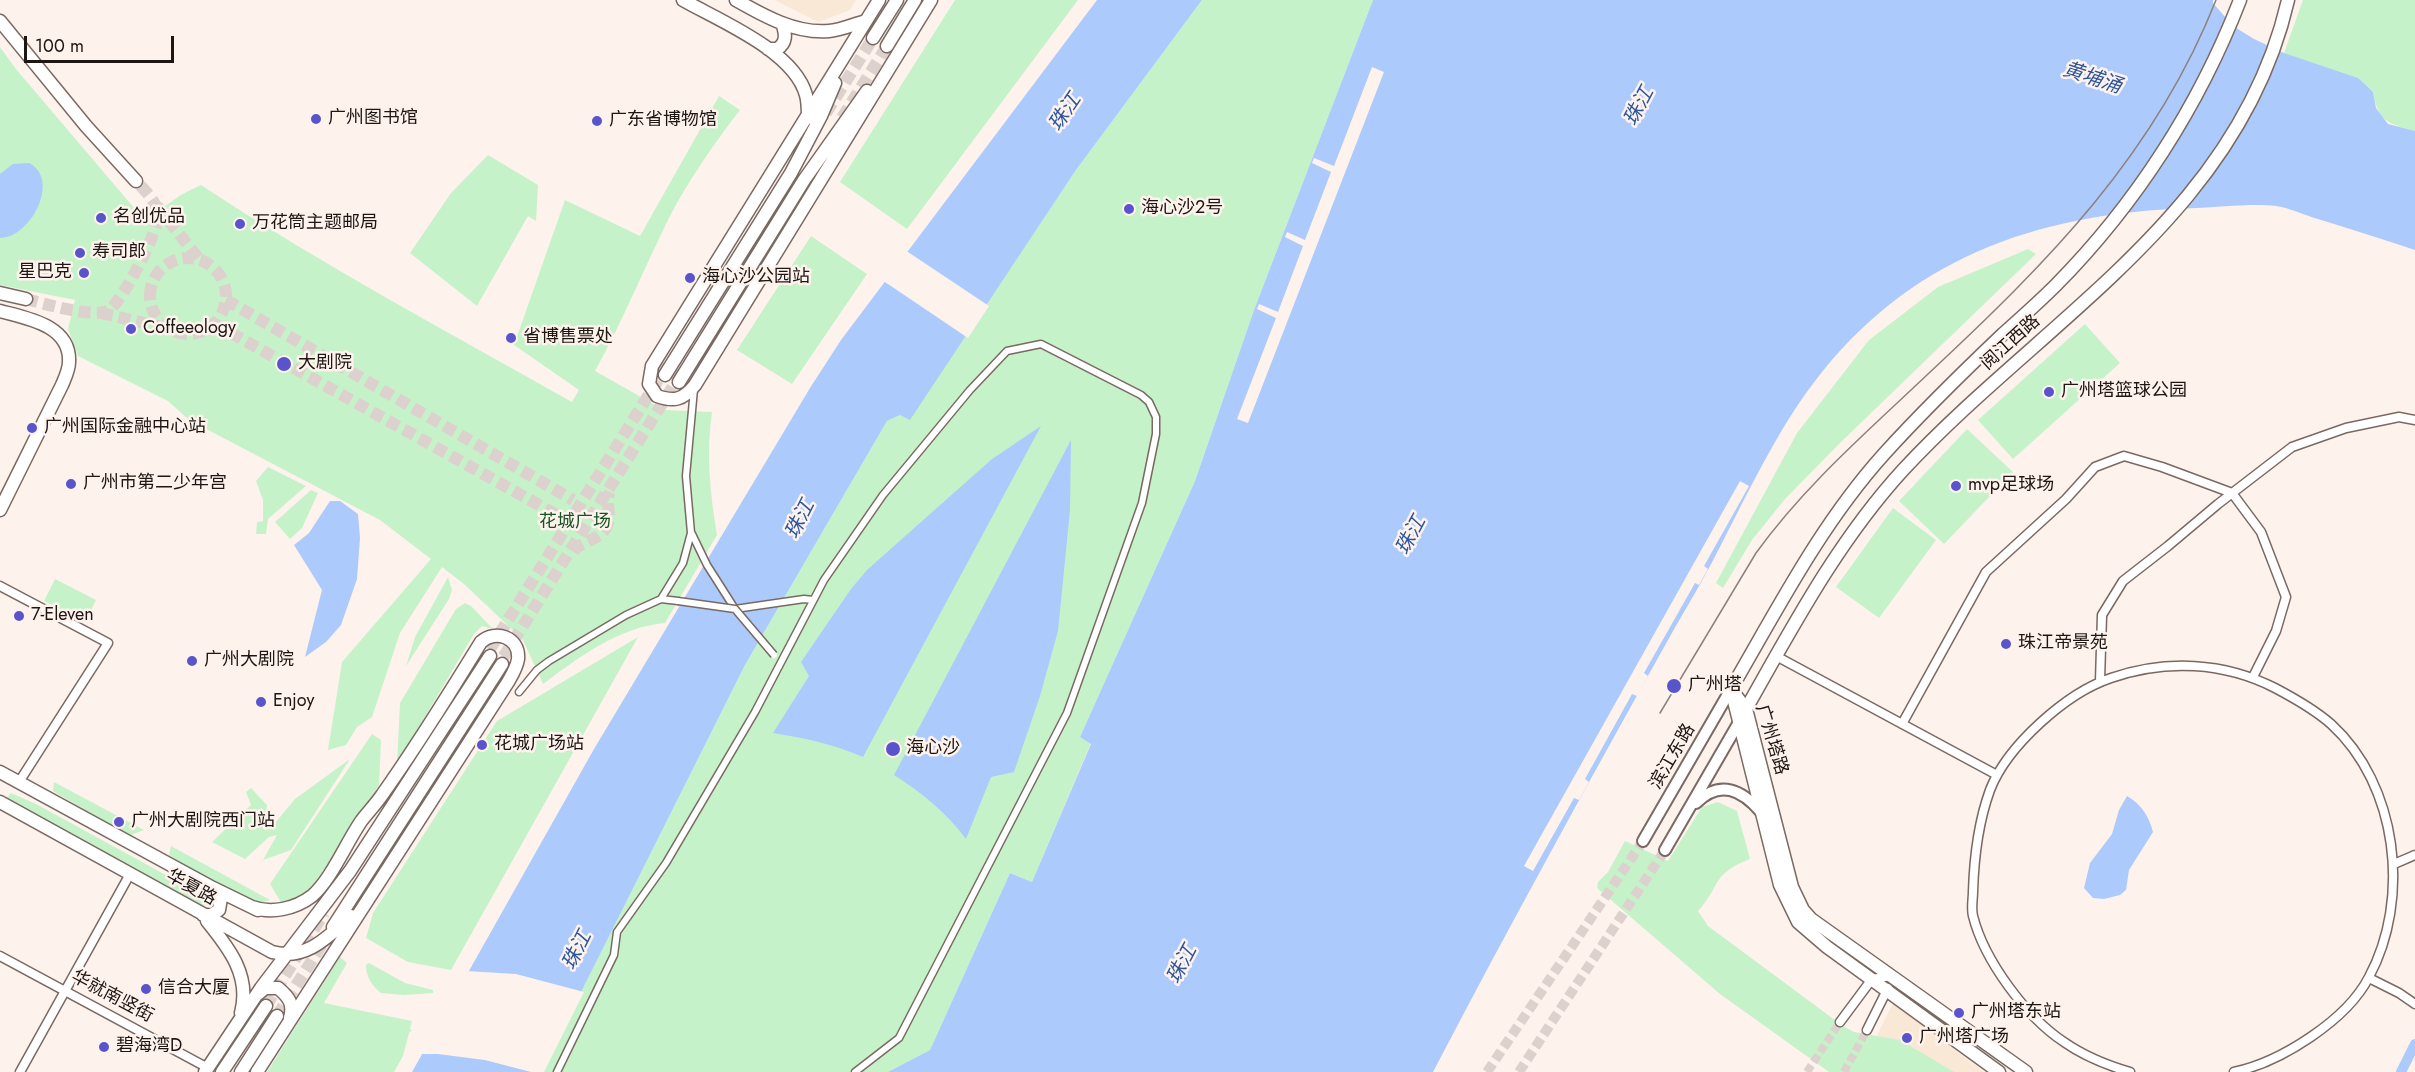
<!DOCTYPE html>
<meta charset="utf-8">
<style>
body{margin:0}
#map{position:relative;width:2415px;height:1072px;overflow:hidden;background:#fef2ed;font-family:Jost,sans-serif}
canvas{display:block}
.scale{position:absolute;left:24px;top:36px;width:150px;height:27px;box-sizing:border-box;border:3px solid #1d1613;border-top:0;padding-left:8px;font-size:18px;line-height:21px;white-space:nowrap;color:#1d1613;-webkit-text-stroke:4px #fef2ed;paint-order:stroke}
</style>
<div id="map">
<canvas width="2415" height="1072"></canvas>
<div class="scale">100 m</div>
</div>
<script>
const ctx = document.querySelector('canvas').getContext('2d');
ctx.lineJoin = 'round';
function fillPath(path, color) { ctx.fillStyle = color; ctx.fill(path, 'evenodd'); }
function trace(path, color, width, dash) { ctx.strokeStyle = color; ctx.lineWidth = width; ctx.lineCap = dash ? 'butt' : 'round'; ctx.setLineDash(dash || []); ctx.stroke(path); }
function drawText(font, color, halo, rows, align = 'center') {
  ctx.font = font + ' Jost,"Noto Sans SC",sans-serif'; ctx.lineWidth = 5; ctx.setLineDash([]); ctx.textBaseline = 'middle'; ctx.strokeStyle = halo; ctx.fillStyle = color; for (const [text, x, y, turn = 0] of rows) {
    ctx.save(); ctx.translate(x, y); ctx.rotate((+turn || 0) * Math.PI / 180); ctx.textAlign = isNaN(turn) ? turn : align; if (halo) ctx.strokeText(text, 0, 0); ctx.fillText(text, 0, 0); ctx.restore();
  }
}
const commercial = new Path2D(`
 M774 0H856L850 10 818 22Z
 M1893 1003 1984 1072H1859Z`);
const green = new Path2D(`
 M955 0H1078L907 229 840 182Z
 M1202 0H1373L1254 310 1195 481 1080 737 1091 743 1032 882 1010 873 930 1050 888 1072H541L745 665 887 421 900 415 910 419 1076 170Z
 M2303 0H2415V131C2388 124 2378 121 2373 92L2284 53Z
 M0 47 16 69 135 209C156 215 158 211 175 199 183 193 193 189 201 185 321 264 448 332 572 402L579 390 514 345 565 200 640 236 719 96 740 110C714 144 689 179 669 218 644 268 623 321 595 371L664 410 712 412C706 454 710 493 717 535L665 623C619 627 579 657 543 684L523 640 464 584 442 567 400 633 372 717 357 727 346 745 328 750 342 662 431 559 380 520 189 420 168 401 78 356 68 329 75 300 0 285Z
 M488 155 538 185 536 221 528 216 477 306 410 253 451 193Z
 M811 236 867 274 792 384 737 350Z
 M2028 249 2036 254 1840 443 1785 499 1752 540 1723 588 1716 583 1797 433 1869 340 1938 287Z
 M2085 324 2120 363 2013 459 1978 420Z
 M1967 429 2013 472 1944 544 1899 501Z
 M268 467 306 486 268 519 266 534H256L257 522 263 521V500L256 481Z
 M311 490 318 493 302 528 290 539 275 522Z
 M1893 508 1936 540 1879 618 1836 587Z
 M448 577 452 590 449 599 406 666 415 637Z
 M55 579 96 600 85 622 44 601Z
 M465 603 471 606 493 629 482 626 474 634 397 764 400 703 456 609Z
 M638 637 451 970 408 962 366 938 373 913 497 721Z
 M372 734 381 740 379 785 374 793 311 889 282 904 270 884Z
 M350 759 291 850 263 860 277 835 269 837 245 859 212 842 251 805 246 792 251 788 267 805 266 824 271 828 295 799Z
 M54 782 144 830 128 836 53 791Z
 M11 793 38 805 206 897 208 905 197 907 7 798Z
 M1718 802 1737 811 1750 859C1711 874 1721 886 1698 911L1708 926 1843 1026 1854 1032 1900 1040 1954 1072H1829L1720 994 1597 888 1598 882 1608 872 1625 841 1668 861 1702 807Z
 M171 846 270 900 259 903 194 871 169 855Z
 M340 957 347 963 324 1003 412 1021 410 1029 412 1030 409 1033 403 1056 394 1072H267Z
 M369 963 405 983 433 990V993L404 995 381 993C372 986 366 977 366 965Z`);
const water = new Path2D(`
 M1097 0H1202L1076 170 910 420 900 415 887 421 745 665 541 1072H412L594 749 810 388 841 340Z
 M1373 0H2213V3L2233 26 2254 39 2284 53 2358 78 2373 92 2376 108 2388 124 2415 131V250C2383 239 2350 229 2318 219 2304 215 2290 208 2276 206 2254 203 2219 207 2196 208 2047 212 1919 252 1822 372 1781 423 1753 483 1723 541 1709 569 1693 597 1677 624 1594 772 1512 921 1433 1072H888L930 1050 1010 873 1032 882 1091 744 1080 737 1195 481 1254 310Z
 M29 163C61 179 31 238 0 238V174L13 164Z
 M1041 426 863 757C833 744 804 738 773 733L809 676 801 662 851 589 867 570 992 459Z
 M1071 440 1070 510 1058 631 1040 696 1014 772 991 777 966 839C946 812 922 793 894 775Z
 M330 501H340L358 514 360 538 357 579 341 625 326 642 305 657 322 590 294 545 309 533Z
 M2127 796C2141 804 2149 816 2153 832L2129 870 2126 890 2120 895 2104 899 2093 898 2084 888 2090 863 2112 834 2119 810Z`);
const pier = new Path2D(`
 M1372 67 1384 72 1248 423 1237 419 1276 318 1257 309 1259 304 1278 312 1303 246 1285 237 1287 232 1305 240 1331 172 1312 163 1314 158 1334 166Z
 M905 250 989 306 968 338 882 280Z
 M1740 481 1749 486 1704 566 1708 569 1699 585 1695 583 1644 673 1648 676 1637 696 1632 694 1585 779 1589 782 1579 800 1574 798 1533 871 1524 866Z
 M466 971 516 974 584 992 544 1072H531L485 1060 438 1054H419Z`);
const canal = new Path2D(`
 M2401 1072 2415 1044`);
const minorTunnel = new Path2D(`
 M1807 1072 1840 1022
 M1844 1072 1867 1030`);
const tertiaryTunnel = new Path2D(`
 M1487 1072 1643 841
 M1519 1072 1665 850`);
const secondaryTunnel = new Path2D(`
 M826 113 873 38
 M842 118 887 46
 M157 206 199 259
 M150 296a38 38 0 1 1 76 0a38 38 0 1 1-76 0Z
 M26 299C42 303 95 319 109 310 122 302 158 232 158 216 158 202 145 191 136 181
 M226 300 573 500
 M101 313 166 328
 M215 324 564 519
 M573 551C583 540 601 540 607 526 612 515 605 503 610 492
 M480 665 668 364
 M494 672 682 372
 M266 1006 324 913
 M277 1016 326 938`);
const pedestrian = new Path2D(`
 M692 534 707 565 735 609 804 599 813 600
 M661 599 678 601
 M519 692 537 670 549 661 626 615 661 599 683 563 691 533 686 476 694 389
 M557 1072 614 955 617 932 666 863 755 712 824 580 883 495 970 390 1007 351 1041 344 1141 395 1149 402 1156 417V434L1142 503 1067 713 899 1038 855 1072`);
const minor = new Path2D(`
 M0 586 108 643 19 782
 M1776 656 1997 775
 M2100 681 2102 615 2123 581 2168 546 2218 504 2292 447 2346 428 2399 417 2415 420
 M1902 724 1986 572 2066 499 2095 467 2124 456 2162 467 2232 493 2261 532 2286 597 2276 631 2253 677
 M2394 864 2415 855
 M0 956 208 1068
 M2369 978 2399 993 2415 1004
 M1840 1022 1872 979 1891 976
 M1867 1030 1888 988
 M20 1072 130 874
 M2130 1072C2106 1065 2084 1056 2064 1042 2026 1017 1984 960 1973 916 1971 908 1973 899 1973 892 1974 858 1978 823 1990 790 2007 746 2066 693 2111 678 2166 659 2224 662 2275 688 2294 698 2315 710 2331 724 2398 785 2411 899 2369 977 2347 1020 2281 1062 2234 1072`);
const tertiary = new Path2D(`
 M1696 803C1720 779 1742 790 1761 812
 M1643 841 1731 689
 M1665 850 1742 717`);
const secondary = new Path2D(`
 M683 0C720 21 794 51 806 95 808 102 808 110 808 118
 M736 0C764 16 796 34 829 31 841 30 854 24 866 21
 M879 0 652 366 649 384 657 396C674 402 683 400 695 385L931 0
 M0 21 86 126 136 181
 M873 38 897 0
 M887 46 915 0
 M768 49H777C787 43 786 34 782 23
 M0 293 26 299
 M0 311C26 318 71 325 69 362 69 370 65 378 62 385L0 510
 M665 375 791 173 821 116 835 83
 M679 382 804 180 867 91
 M1731 689C1778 608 1821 524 1884 454 1922 412 1962 373 2003 334 2021 318 2039 302 2056 285 2136 204 2199 106 2240 0
 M1731 689 1746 709 1792 887 1803 910 1811 919 2026 1072
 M1732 693 1780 885 1798 922 1827 947 1999 1072
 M1746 709C1793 626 1838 541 1903 470 2042 320 2239 215 2288 0
 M0 772 213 888 258 910
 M0 802 272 952C306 961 328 937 351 916
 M252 907C271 914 295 909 312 896 331 880 347 841 362 820 368 812 376 804 382 795 417 746 449 694 481 642 495 629 520 637 518 659 517 667 512 675 508 682L257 1072
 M203 915H211L219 910 221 898 214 889
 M207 921C229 948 251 976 241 1013
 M333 927 502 664
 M258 994 265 988H278C289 997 294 1004 290 1018
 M205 1072 261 988 350 871 490 656
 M222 1072 266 1006
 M241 1072 277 1016`);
const tram = new Path2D(`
 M1660 713 1756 553C1805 485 1868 431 1928 374 2047 263 2155 155 2216 0`);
const pedestrianBridge = new Path2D(`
 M678 601 735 609 774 655`);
const markers = [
 [316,119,6,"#5a54cc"],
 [597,121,6,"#5a54cc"],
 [1129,209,6,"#5a54cc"],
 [101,218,6,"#5a54cc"],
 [240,224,6,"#5a54cc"],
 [80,253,6,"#5a54cc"],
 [84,273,6,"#5a54cc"],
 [690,278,6,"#5a54cc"],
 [131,329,6,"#5a54cc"],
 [511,338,6,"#5a54cc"],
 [284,364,8,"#5a54cc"],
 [2049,392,6,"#5a54cc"],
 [32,428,6,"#5a54cc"],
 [71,484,6,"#5a54cc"],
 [1956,486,6,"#5a54cc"],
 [19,616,6,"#5a54cc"],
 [2006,644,6,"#5a54cc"],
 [192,661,6,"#5a54cc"],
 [1674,686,8,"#5a54cc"],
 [261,702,6,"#5a54cc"],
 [482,745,6,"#5a54cc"],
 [893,749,8,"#5a54cc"],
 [119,822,6,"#5a54cc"],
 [146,989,6,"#5a54cc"],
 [1959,1013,6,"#5a54cc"],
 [1907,1038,6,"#5a54cc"],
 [104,1047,6,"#5a54cc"]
];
const poiNames = [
 ["广州图书馆",328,119],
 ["广东省博物馆",609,121],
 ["海心沙2号",1141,209],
 ["名创优品",113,218],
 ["万花筒主题邮局",252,224],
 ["寿司郎",92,253],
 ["星巴克",72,273,"right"],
 ["海心沙公园站",702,278],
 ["Coffeeology",143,329],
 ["省博售票处",523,338],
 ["大剧院",298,364],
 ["广州塔篮球公园",2061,392],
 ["广州国际金融中心站",44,428],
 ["广州市第二少年宫",83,484],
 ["mvp足球场",1968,486],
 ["7-Eleven",31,616],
 ["珠江帝景苑",2018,644],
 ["广州大剧院",204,661],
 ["广州塔",1688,686],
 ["Enjoy",273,702],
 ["花城广场站",494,745],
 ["海心沙",906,749],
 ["广州大剧院西门站",131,822],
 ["信合大厦",158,989],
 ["广州塔东站",1971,1013],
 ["广州塔广场",1919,1038],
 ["碧海湾D",116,1047]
];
const streetNames = [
 ["阅江西路",2011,343,-42],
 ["广州塔路",1771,740,73],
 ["滨江东路",1673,757,-60],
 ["华夏路",191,888,29],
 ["华就南竖街",112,997,28]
];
const parkNames = [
 ["花城广场",575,523]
];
const waterNames = [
 ["黄埔涌",2092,79,18],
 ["珠江",1640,107,-62],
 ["珠江",1066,113,-56],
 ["珠江",801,520,-63],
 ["珠江",1412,536,-62],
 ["珠江",578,951,-63],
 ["珠江",1183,965,-62]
];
fillPath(commercial, '#f9e8d6');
fillPath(green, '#c6f2ca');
fillPath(water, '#adcafc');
fillPath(pier, '#fef2ed');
trace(canal, '#adcafc', 10);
trace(minorTunnel, '#dcd1cc', 8, [8, 4]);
trace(tertiaryTunnel, '#dcd1cc', 10, [10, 5]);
trace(secondaryTunnel, '#dcd1cc', 12, [12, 6]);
trace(pedestrian, '#7a6962', 9);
trace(minor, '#7a6962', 11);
trace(tertiary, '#7a6962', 14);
trace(secondary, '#7a6962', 15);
trace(pedestrian, '#fff', 6);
trace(minor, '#fff', 8);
trace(tertiary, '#fff', 10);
trace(secondary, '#fff', 12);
trace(tram, '#8b817d', 1.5);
trace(pedestrianBridge, '#7a6962', 9, []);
trace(pedestrianBridge, '#fff', 6);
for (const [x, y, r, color] of markers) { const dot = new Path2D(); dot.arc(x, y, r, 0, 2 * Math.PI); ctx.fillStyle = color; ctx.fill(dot); trace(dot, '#fef2ed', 2); }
drawText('18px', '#1d1613', '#fef2ed', poiNames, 'left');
drawText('18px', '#1d1613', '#fef2ed', streetNames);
drawText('18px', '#155423', '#fef2ed', parkNames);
drawText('italic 20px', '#2c559d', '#fef2ed', waterNames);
</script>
